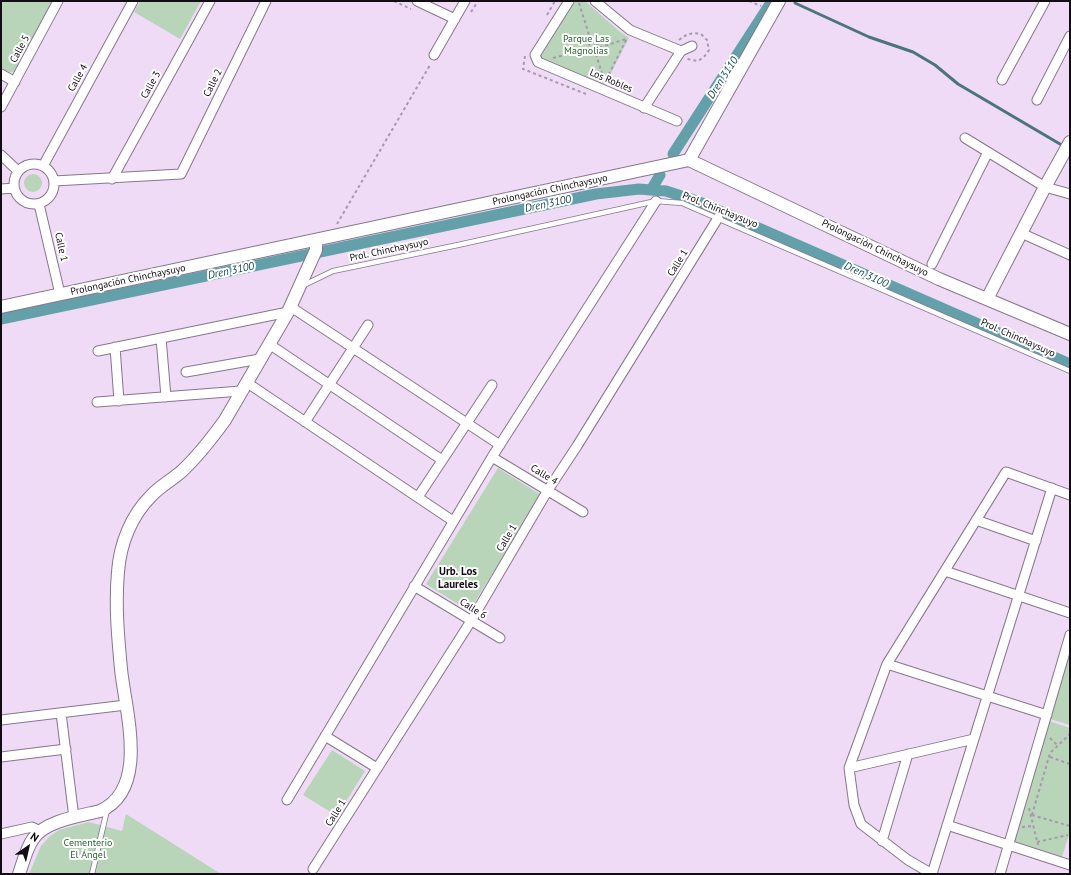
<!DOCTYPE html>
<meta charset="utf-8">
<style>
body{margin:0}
#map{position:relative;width:1071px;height:875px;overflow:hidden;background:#efdbf6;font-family:"PT Sans",sans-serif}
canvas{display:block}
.frame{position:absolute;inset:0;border:2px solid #130c15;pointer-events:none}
.north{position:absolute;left:8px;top:827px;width:40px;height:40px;-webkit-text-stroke:3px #fff;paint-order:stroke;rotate:34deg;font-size:11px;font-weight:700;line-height:16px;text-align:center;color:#130c15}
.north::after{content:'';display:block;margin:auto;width:14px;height:18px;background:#130c15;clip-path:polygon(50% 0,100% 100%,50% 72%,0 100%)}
</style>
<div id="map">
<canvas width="1071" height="875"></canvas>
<div class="frame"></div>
<div class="north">N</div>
</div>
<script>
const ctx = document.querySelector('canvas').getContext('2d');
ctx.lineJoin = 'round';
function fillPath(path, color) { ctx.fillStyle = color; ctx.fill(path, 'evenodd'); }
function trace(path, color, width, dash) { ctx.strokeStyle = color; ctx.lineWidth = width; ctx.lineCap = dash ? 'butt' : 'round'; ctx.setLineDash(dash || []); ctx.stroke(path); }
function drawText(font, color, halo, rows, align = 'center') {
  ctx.font = font + ' "PT Sans",sans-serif'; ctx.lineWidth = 4; ctx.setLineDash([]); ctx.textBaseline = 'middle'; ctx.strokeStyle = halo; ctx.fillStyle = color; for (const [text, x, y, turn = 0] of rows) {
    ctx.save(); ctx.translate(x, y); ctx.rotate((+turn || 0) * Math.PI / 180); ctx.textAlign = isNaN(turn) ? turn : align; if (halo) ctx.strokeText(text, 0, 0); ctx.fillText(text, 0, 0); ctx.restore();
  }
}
const green = new Path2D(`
 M2 1H55L17 69C11 74 8 73 1 70V3Z
 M140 1H201L180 39 134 12Z
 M574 1H585L619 31 629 38 604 87 542 62 541 56Z
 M24 183a9 9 0 1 1 18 0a9 9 0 1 1-18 0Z
 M498 468 541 495 469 611 426 584Z
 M1070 648V725L1050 719Z
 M1049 721 1070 728V832L1062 857 1013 842Z
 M332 750 365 771 337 816 303 795Z
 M126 814 221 874H29L41 846 49 837 59 830 89 822 122 831Z`);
const stream = new Path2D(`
 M795 3 869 37 913 52 935 65 958 84 1065 147`);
const canal = new Path2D(`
 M673 154 724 75 772 1
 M651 190 660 175
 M1 319 596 194 639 189 651 190 666 191 697 201 1070 364`);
const path = new Path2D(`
 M394 1 411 9
 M749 1 761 6
 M579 3 591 41 587 49 596 54 601 47 626 39
 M471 12 478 1
 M547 15 555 1
 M679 40C686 34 692 32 701 34L707 40 709 50 704 57 698 61 687 59
 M591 41 601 47
 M596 54 604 80
 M525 56 523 69 586 94
 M553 58 587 49
 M606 80 627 38
 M337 224 430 65
 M1050 738 1058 746
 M1050 757 1070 764
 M1029 808 1038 845
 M1032 815 1050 753 1070 734
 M1032 815 1070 826
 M1022 827 1033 826
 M1037 842 1068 835`);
const lane = new Path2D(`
 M302 286 333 271 458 245 656 201 682 203 1070 371
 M92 874 107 810`);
const street = new Path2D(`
 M417 1 455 19
 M569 1 535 55 538 62 677 121
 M595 1 630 30 681 51 692 46
 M434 55 465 1
 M1 74 15 82
 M1002 80 1045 1
 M1037 100 1070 36
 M1 107 58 1
 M644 108 681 51
 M965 138 1045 187 1070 194
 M1 155 18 171
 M14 184a20 20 0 1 1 40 0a20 20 0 1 1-40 0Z
 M43 166 133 1
 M112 179 210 1
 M54 181 181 174 266 1
 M1 189 14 188
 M39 204 60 294
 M1021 233 1070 255
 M932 264 988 152
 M291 307 500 445
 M161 338 166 397
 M269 344 442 460
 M115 347 119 401
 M98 351 288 312
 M186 372 260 359
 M246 382 453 521
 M97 402 241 391
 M305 422 368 325
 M492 457 583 512
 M418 497 492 385
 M976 520 1036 541
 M945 571 1070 613
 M414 586 500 638
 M887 664 1047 715
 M61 713 74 818
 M1 720 126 705
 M325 736 377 768
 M1 757 66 749
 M849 768 974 739
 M287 800 492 457 656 201
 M947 825 1070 865
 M1 834 32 827 40 831
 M882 841 908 754
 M313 869 471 621 548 490 577 446 718 218
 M932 874 908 860 861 824 854 805 849 768 887 664 1006 472 1070 495
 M932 874 1052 488
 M1000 874 1070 635`);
const secondary = new Path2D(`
 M689 160 779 1
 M987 299 1045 187 1070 142
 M1 307 689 160 939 279 1070 334
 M19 874C23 863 26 849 33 839 44 821 80 816 100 811 150 789 125 710 121 669 118 637 115 604 118 572 120 544 131 516 151 496 160 486 172 480 182 471 198 456 212 438 225 420L288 312 316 250V240`);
const parkNames = [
 ["Parque Las",586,39],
 ["Magnolias",586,51],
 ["Cementerio",88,843],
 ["El Ángel",88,855]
];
const streetNames = [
 ["Calle 5",20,49,-62],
 ["Calle 4",78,78,-61],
 ["Los Robles",611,81,23],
 ["Calle 2",213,83,-64],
 ["Calle 3",151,85,-61],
 ["Prolongación Chinchaysuyo",550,190,-12],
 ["Prol. Chinchaysuyo",720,210,22],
 ["Calle 1",61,247,77],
 ["Prolongación Chinchaysuyo",875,248,26],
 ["Prol. Chinchaysuyo",389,250,-12],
 ["Calle 1",678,263,-58],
 ["Prolongación Chinchaysuyo",128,280,-12],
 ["Prol. Chinchaysuyo",1018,338,24],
 ["Calle 4",544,475,31],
 ["Calle 1",507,538,-59],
 ["Calle 6",473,609,32],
 ["Calle 1",336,813,-58]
];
const waterNames = [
 ["Dren 3110",723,78,-57],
 ["Dren 3100",548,204,-12],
 ["Dren 3100",231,271,-12],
 ["Dren 3100",866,275,24]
];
const neighbourhoodNames = [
 ["Urb. Los",458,572],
 ["Laureles",458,585]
];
fillPath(green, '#b8d5b9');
trace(stream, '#4b747d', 3);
trace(canal, '#63a0a9', 11);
trace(lane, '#88768e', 6);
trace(street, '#88768e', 11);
trace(secondary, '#88768e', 14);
trace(path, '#a898ad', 2, [3, 3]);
trace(lane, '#fff', 4.5);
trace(street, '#fff', 9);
trace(secondary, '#fff', 12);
drawText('10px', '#2c6233', '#fff', parkNames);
drawText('10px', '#130c15', '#fff', streetNames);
drawText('italic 11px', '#164c54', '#fff', waterNames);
drawText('bold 11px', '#130c15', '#fff', neighbourhoodNames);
</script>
